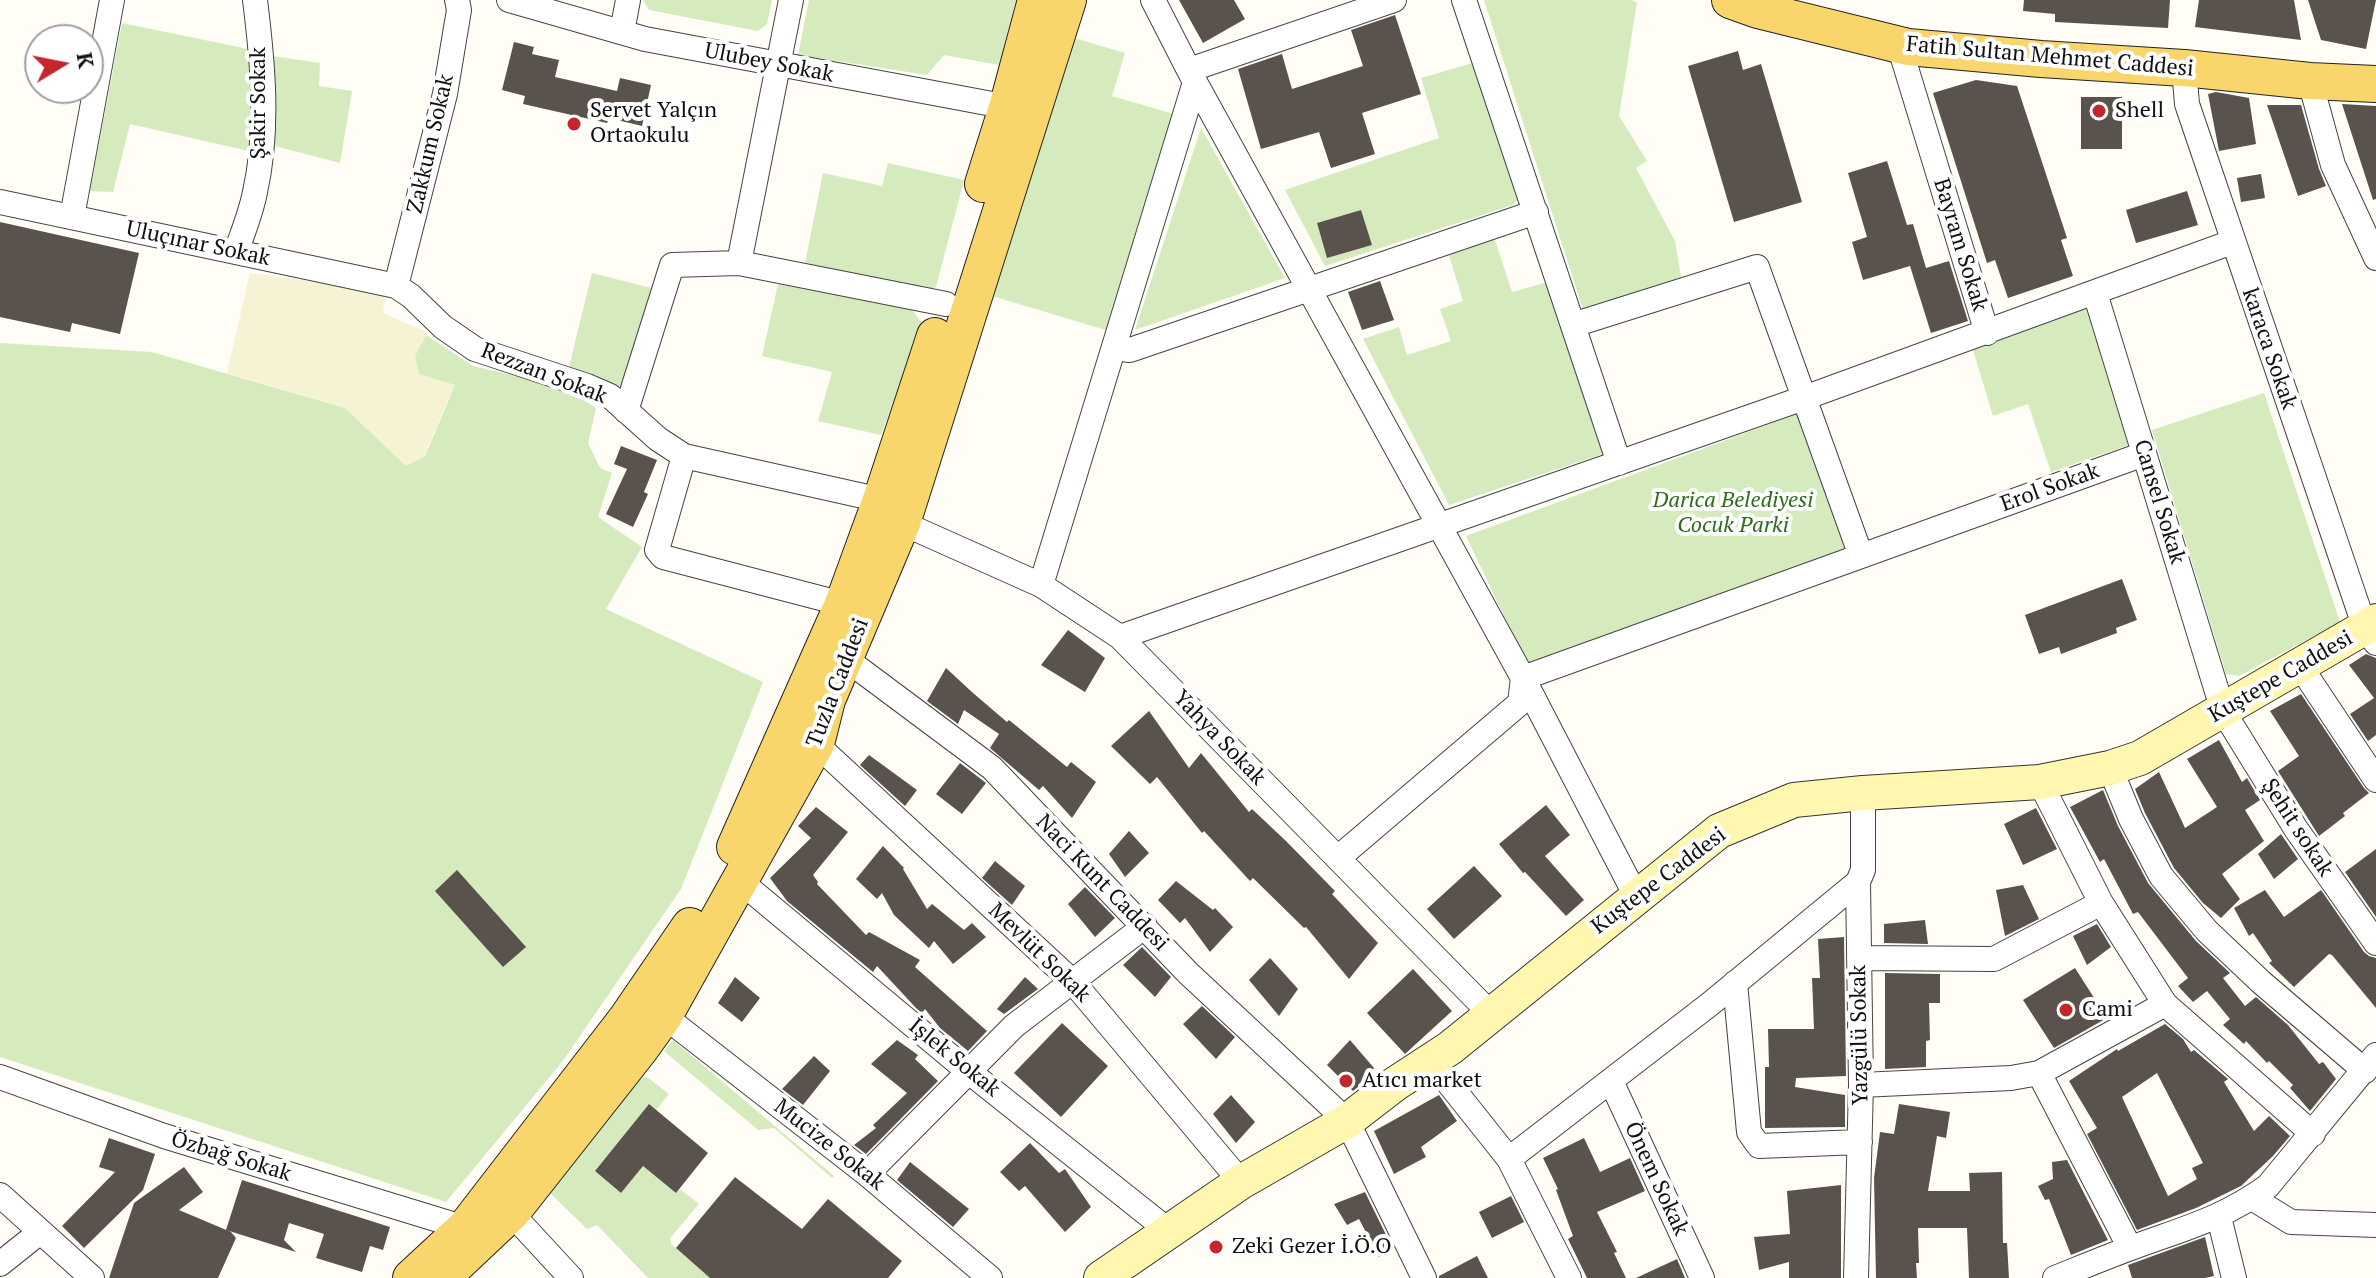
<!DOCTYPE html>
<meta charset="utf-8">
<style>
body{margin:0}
#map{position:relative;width:2376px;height:1278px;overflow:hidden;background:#fffdf5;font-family:"PT Serif",serif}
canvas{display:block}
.north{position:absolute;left:24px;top:24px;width:80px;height:80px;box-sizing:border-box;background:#fff;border:2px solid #a0a0a0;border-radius:50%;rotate:80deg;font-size:22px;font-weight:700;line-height:32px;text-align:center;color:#111}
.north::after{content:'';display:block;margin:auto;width:28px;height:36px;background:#c4262e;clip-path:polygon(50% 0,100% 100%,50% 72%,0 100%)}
</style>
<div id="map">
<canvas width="2376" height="1278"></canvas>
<div class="north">K</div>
</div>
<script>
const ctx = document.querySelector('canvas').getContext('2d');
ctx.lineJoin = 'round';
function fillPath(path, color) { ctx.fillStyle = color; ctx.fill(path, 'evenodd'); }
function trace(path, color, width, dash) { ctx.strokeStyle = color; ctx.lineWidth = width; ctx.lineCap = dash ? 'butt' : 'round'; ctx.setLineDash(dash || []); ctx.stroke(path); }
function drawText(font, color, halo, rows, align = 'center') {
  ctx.font = font + ' "PT Serif",serif'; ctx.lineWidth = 8; ctx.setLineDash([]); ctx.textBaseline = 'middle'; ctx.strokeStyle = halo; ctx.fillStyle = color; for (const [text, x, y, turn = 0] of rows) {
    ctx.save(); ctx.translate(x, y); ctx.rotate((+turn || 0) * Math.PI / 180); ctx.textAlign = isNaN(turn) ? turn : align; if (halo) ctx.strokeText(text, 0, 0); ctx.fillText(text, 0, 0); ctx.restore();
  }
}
const farmland = new Path2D(`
 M250 273 327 283 385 295 383 313 427 332 415 356 455 384 424 456 406 466 345 408 227 373Z`);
const green = new Path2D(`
 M643 0H772L767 24 758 31 649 10Z
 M809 0H1016L999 65 944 55 927 75 798 55Z
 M1484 0H1631L1637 2 1619 116 1647 161 1636 168 1675 241 1681 277 1583 310Z
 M122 23 248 49 254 76 253 152 130 124 113 192 90 191Z
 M1067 36 1125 53 1112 96 1174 114 1109 331 989 295Z
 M272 56 320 63 319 86 352 91 340 163 275 146Z
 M1476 62 1521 196 1513 205 1325 266 1285 190 1439 138 1421 78ZM1361 210 1371 245 1327 258 1317 223Z
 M1201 128 1285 278 1135 330Z
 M888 163 964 180 936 287 928 291 804 268 823 173 882 186Z
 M1494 237 1512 292 1548 282 1603 454 1449 505 1363 339 1399 327 1407 355 1451 341 1440 309 1463 301 1448 252Z
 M592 273 651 288 629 377 616 389 568 371Z
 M778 284 912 310 923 324 881 435 818 421 832 372 762 356Z
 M2090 307 2134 443 2051 472 2028 404 1993 416 1973 350Z
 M426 335 473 366 534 380 577 396 596 408 588 443 600 468 612 473 598 517 642 547 606 609 763 682 681 889 562 1062 446 1202 0 1057V343L152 352 345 408 406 466 425 456 455 385 419 374 415 356Z
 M2264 393 2340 622 2239 676 2226 674 2152 430Z
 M1797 414 1847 548 1527 664 1466 536Z
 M673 1040 834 1176 832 1178 774 1128 758 1130 664 1051Z
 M647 1077 669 1094 656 1110 648 1105 595 1171 621 1193 643 1166 676 1193 680 1189 699 1204 670 1238 671 1244 710 1278H648L597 1225 587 1229 547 1190 629 1080Z`);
const building = new Path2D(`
 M1179 0H1234L1245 19 1203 43Z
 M2024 0H2170L2168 28 2055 22V14L2023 11Z
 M2199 0H2294L2301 40 2195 27Z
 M2308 0H2376L2366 49 2321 40Z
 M1395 15 1421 94 1362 113 1375 154 1331 168 1319 132 1261 149 1238 69 1282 54 1292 89 1363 66 1351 30Z
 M514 42 534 47 532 54 559 60 555 77 617 91 620 78 651 85 642 126 609 118 607 123 523 104 525 96 502 90Z
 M1738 51 1743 70 1761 64 1802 202 1734 222 1688 66Z
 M1976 80 2017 86 2067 238 2061 240 2073 276 2008 298 1995 260 1987 263 1933 93Z
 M2216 92 2249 98 2256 144 2219 151 2208 94Z
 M2081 97H2122V149H2081Z
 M2342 104 2376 106V199L2373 200Z
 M2267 105H2301L2319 169 2326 186 2298 196Z
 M1887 161 1907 225 1913 224 1926 268 1949 261 1968 321 1931 333 1910 266 1863 280 1852 242 1867 237 1848 173Z
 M2261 174 2265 198 2241 202 2237 178Z
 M2187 191 2198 225 2136 243 2126 210Z
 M1361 210 1372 245 1327 258 1317 223Z
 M0 222 139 253 120 334 72 323 70 332 0 317Z
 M1380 281 1394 320 1362 330 1348 292Z
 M621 446 657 460 644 492 648 494 633 527 606 514 627 469 614 464Z
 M2122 579 2137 620 2116 628 2117 633 2061 654 2059 647 2039 654 2025 615Z
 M1068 630 1105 658 1085 692 1041 665Z
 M2366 654 2376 658V735L2368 741 2350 714 2374 698 2349 665Z
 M946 668 973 693 1007 722 1009 720 1067 767 1071 762 1096 782 1072 818 1043 786 1039 790 990 748 999 734 964 710 958 724 927 701Z
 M2301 694 2364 788 2369 793 2343 813 2345 816 2319 836 2278 771 2299 756 2270 711Z
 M1149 711 1189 768 1201 753 1249 812 1252 809 1286 841 1335 891 1332 894 1378 943 1349 979 1306 927 1304 928 1253 878 1250 881 1204 831 1202 833 1157 777 1150 784 1111 746Z
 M2219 740 2242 782 2247 778 2260 800 2245 810 2264 841 2222 874 2240 899 2221 918 2203 903 2174 868 2145 813 2135 789 2159 772 2185 828 2217 807 2187 759Z
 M869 755 917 790 905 806 860 765Z
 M960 763 986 783 962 814 936 794Z
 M2103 790 2118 826 2148 883 2196 941 2230 973 2223 978 2245 1006 2256 997 2288 1025 2319 1064 2323 1062 2336 1079 2310 1111 2290 1088 2293 1085 2269 1061 2267 1063 2246 1041 2244 1044 2223 1025 2230 1019 2207 991 2193 1002 2178 986 2188 978 2138 912 2133 914 2104 859 2100 862 2070 807Z
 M1546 805 1570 835 1545 856 1584 900 1566 916 1525 872 1523 873 1499 844Z
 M816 807 848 832 813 875 818 882 817 884 866 935 869 932 920 960 915 967 987 1031 968 1051 940 1028 925 1009 922 1013 916 1008 877 966 873 972 787 901 770 878 811 838 798 826Z
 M2036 808 2057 849 2023 865 2004 824Z
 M1129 831 1149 853 1125 877 1109 854Z
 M2281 834 2298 859 2274 879 2258 854Z
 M883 846 904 868 903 869 927 909 932 904 964 930 972 923 986 937 953 964 934 941 929 948 894 915 882 893 877 899 856 879Z
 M2376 849V917L2345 872Z
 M995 861 1025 886 1012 905 982 878Z
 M1474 866 1502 896 1454 939 1427 909Z
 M457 870 526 947 503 967 435 891Z
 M1176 881 1213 910 1215 908 1233 927 1210 952 1185 918 1180 923 1158 900Z
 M2023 885 2039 919 2005 936 1996 890Z
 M1085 887 1115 918 1095 937 1068 904Z
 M2265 890 2284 917 2321 890 2364 952 2369 956 2376 958V1008L2332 955 2329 954 2294 987 2269 963 2272 961 2253 933 2249 936 2234 908Z
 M1925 920 1928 944 1884 943V924Z
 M2097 924 2111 947 2087 965 2073 936Z
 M1844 937 1846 1076 1796 1078 1795 1087 1845 1095V1127L1765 1128V1067H1769L1768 1029H1814L1812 978H1820L1818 939Z
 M1142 947 1171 977 1155 997 1123 965Z
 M1270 958 1298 989 1279 1016 1249 980Z
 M2075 968 2107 1018 2054 1048 2023 1000Z
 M1413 969 1452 1011 1405 1054 1367 1013Z
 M1885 973 1940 974V1003H1929L1930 1040 1926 1041V1067L1885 1069Z
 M735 977 760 998 742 1022 718 1003Z
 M1025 977 1038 989 1004 1014 997 1009Z
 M1202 1006 1235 1037 1216 1059 1183 1024Z
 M1062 1023 1108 1066 1061 1117 1014 1073Z
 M2165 1024 2183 1039 2191 1052 2194 1050 2228 1079 2224 1082 2254 1131 2269 1116 2290 1136 2273 1156 2241 1186 2196 1208 2137 1230 2087 1134 2097 1128 2069 1081 2117 1049 2118 1051ZM2157 1073 2203 1163 2192 1168 2197 1179 2168 1196 2122 1097Z
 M897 1040 918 1055 915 1059 938 1081 866 1154 854 1145 876 1128 873 1125 907 1093 871 1064Z
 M1350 1040 1374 1068 1363 1083 1353 1091 1327 1065Z
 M814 1056 830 1071 803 1105 782 1089Z
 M1231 1095 1255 1122 1236 1143 1213 1114Z
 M1439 1095 1457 1121 1421 1147 1426 1157 1394 1174 1374 1131Z
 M649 1104 708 1153 676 1193 643 1166 621 1193 595 1171Z
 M1899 1104 1950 1112 1946 1138 1937 1136 1928 1191H1970L1969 1173 2002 1172 2003 1243H2007L2009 1278H1969L1967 1228H1918L1919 1263H1916L1917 1278H1876L1874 1178 1880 1132 1894 1134Z
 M109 1138 155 1154 143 1190 84 1248 62 1226 115 1172 99 1167Z
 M1584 1138 1600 1172 1630 1158 1645 1191 1597 1212 1617 1252 1614 1253 1626 1278H1587L1568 1239 1573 1236 1556 1190 1558 1189 1543 1158Z
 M1030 1143 1059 1173 1065 1169 1091 1207 1065 1232 1025 1186 1019 1191 1000 1172Z
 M2067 1160 2108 1240 2071 1255 2049 1199 2045 1200 2038 1186 2053 1179 2052 1162Z
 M910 1162 969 1209 953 1227 897 1180Z
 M184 1167 203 1192 179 1210 231 1232 236 1238 218 1278H109L134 1203Z
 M735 1177 802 1229 828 1199 902 1261 888 1278H710L676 1248Z
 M242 1180 390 1227 383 1250 370 1246 362 1272 316 1258 324 1234 289 1223 284 1240 296 1252 226 1230Z
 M1841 1185V1278H1789V1262L1759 1270 1754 1237 1790 1234 1787 1191Z
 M1365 1192 1393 1249 1379 1257 1359 1219 1347 1225 1334 1204Z
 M1511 1196 1524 1222 1492 1238 1479 1212Z
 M2205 1237 2214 1276 2205 1278H2132L2128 1265Z
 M1477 1256 1488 1278H1439V1276Z
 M1677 1259 1685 1278H1636Z`);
const street = new Path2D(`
 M509 0 645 39 1019 109
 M1153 0 1195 82 1523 678 1636 896
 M1464 0 1619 463
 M622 32 628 0
 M1899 45 1987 333
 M2184 68 2187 104 2365 628 2376 643
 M1189 70 1394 0
 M2310 81 2333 165 2376 258
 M0 202 396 286 411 296 443 327 475 349 587 386 610 396 658 439 684 456 881 500
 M72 217 112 0
 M236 252C243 232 251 213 255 192 269 129 263 64 255 0
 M739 263 791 0
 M396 286 445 94 459 10 457 0
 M2095 293 2223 711 2296 829 2376 943
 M1573 325 1757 267 1861 556
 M1114 348 1130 350 1536 212
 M626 411 672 265 739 263 946 304
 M684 456 657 550 663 557 843 604
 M902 523 1041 585 1120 637 1492 1015
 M1041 585 1195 82
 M1120 637 1804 398 2232 242
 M846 659 992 768 1188 973 1347 1121 1424 1278
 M2300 666 2376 780
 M816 744 1073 982 1241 1182
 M2110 768 2131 819 2161 876 2207 931 2261 982 2365 1071
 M2040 782 2101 903 2165 1004 2313 1134
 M1338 858 1520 703 1523 678 2144 454
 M740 881 968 1071 1170 1232
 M1859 958 1994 959 2101 903
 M1735 983 1749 1132 1759 1146 1860 1142
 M664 1016 867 1174 990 1278
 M1431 1061 1509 1159 1569 1278
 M2039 1073 2130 1248
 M0 1077 164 1136 465 1228
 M1611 1081 1702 1278
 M1861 1085 2011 1078 2039 1073 2165 1004
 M1509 1159 1710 1004 1858 882
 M867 1174 1014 1026 1145 926
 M0 1195 92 1278
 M2252 1198 2291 1222 2376 1225
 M511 1213 571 1278
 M2219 1217 2234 1278
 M0 1264 40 1232
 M1856 1278 1861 1085 1858 882 1863 870V793
 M2055 1278C2080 1268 2106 1257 2131 1248 2182 1229 2223 1219 2268 1186L2376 1055`);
const secondary = new Path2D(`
 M1101 1278 1241 1182 1347 1121 1395 1084 1450 1048 1719 831 1794 800 1863 793 2040 782 2110 768 2140 758 2376 621`);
const primary = new Path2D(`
 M1730 0 1758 10 1908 47 2041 59 2184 68 2310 81 2376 84
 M983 184 1007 108 1036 0
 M735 847 843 604 881 500 935 336
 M411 1278 465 1228 627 1018 690 926
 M442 1278 511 1213 641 1048 664 1016 816 744 827 700 902 523 1068 0`);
const markers = [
 [2099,111,8,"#c4262e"],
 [574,124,8,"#c4262e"],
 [2066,1010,8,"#c4262e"],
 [1346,1081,8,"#c4262e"],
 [1216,1247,8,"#c4262e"]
];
const streetNames = [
 ["Fatih Sultan Mehmet Caddesi",2050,57,5],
 ["Ulubey Sokak",769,63,11],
 ["Şakir Sokak",259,103,-90],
 ["Zakkum Sokak",431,144,-77],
 ["Uluçınar Sokak",198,244,12],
 ["Bayram Sokak",1960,245,73],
 ["karaca Sokak",2269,349,71],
 ["Rezzan Sokak",544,374,21],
 ["Erol Sokak",2050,488,-20],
 ["Cansel Sokak",2159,502,73],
 ["Kuştepe Caddesi",2281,677,-30],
 ["Tuzla Caddesi",838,683,-69],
 ["Yahya Sokak",1219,738,46],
 ["Şehit sokak",2297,828,57],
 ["Kuştepe Caddesi",1659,881,-37],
 ["Naci Kunt Caddesi",1102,883,46],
 ["Mevlüt Sokak",1039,953,44],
 ["Yazgülü Sokak",1860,1035,-91],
 ["İşlek Sokak",954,1058,39],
 ["Mucize Sokak",829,1145,38],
 ["Özbağ Sokak",231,1157,17],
 ["Önem Sokak",1656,1179,65]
];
const poiNames = [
 ["Servet Yalçın",590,111],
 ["Ortaokulu",590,136],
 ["Shell",2115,111],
 ["Cami",2082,1010],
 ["Atıcı market",1362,1081],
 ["Zeki Gezer İ.Ö.O",1232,1247]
];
const parkNames = [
 ["Darica Belediyesi",1733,501],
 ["Cocuk Parki",1733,526]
];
fillPath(farmland, '#f6f3d4');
fillPath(green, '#d5ebbd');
fillPath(building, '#5a524d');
trace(street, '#444', 26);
trace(secondary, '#333', 36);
trace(primary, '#222', 38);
trace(street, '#fff', 24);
trace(secondary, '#fff6b0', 34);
trace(primary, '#f9d66b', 36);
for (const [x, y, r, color] of markers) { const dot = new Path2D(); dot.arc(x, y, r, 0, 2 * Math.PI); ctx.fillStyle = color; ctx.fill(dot); trace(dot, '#fff', 3); }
drawText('22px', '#111', '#fff', streetNames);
drawText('22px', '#111', '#fff', poiNames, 'left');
drawText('italic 22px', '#2f6b1f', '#fff', parkNames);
</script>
